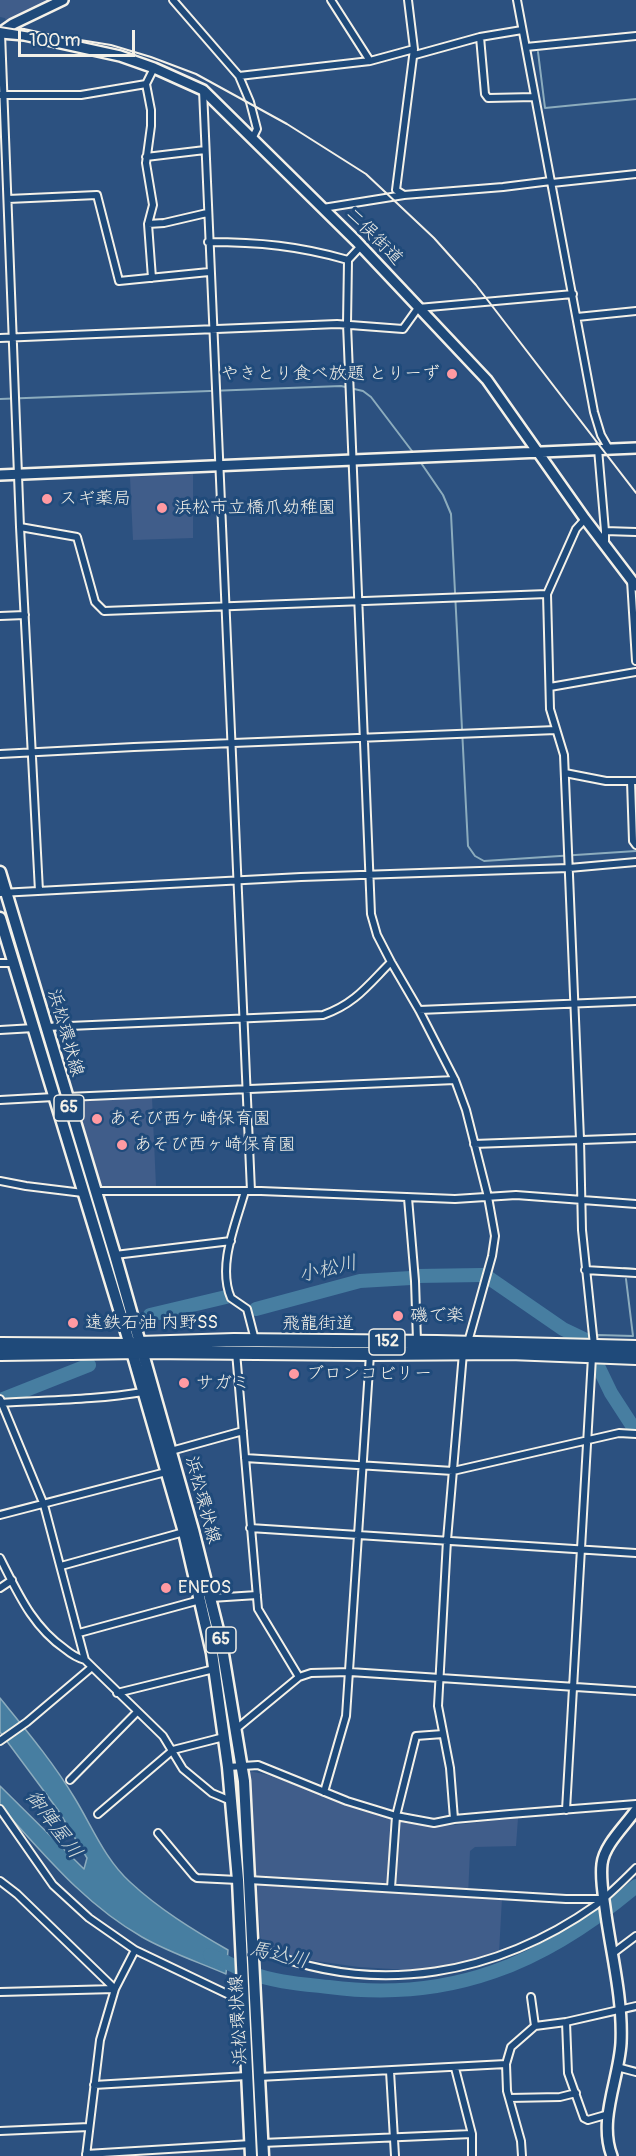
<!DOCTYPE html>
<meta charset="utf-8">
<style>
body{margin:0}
#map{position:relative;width:636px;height:2156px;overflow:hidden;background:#2c5180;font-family:Pangolin,sans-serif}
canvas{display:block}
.scale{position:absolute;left:18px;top:30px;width:117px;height:27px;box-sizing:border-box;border:3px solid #f4f1e8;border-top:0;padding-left:8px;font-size:18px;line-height:21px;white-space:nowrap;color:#f4f1e8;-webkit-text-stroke:4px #1f4a7a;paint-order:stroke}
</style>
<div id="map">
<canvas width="636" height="2156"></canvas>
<div class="scale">100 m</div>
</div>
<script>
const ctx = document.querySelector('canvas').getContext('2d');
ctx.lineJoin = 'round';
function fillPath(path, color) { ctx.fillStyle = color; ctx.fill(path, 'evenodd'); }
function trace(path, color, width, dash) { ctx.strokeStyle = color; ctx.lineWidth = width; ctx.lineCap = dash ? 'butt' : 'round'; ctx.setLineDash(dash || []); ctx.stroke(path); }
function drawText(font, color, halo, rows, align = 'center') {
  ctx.font = font + ' Pangolin,"Klee One",sans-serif'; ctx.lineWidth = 6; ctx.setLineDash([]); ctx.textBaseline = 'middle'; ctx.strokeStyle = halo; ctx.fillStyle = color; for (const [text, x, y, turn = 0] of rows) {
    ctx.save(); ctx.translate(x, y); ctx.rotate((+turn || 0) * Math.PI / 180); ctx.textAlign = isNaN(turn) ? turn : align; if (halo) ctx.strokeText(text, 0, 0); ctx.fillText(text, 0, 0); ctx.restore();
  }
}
const built = new Path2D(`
 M0 0H56L7 23 5 18 0 17Z
 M193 474V538L133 540 130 477Z
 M152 1097 156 1186 102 1187 77 1104 78 1101Z
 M249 1771 268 1775 391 1819 436 1827 518 1818 516 1846 475 1847 470 1851 468 1896 502 1898 499 1953 451 1965 409 1970 359 1967 309 1960 261 1946Z`);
const water = new Path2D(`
 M0 1698C26 1730 53 1762 74 1797 92 1826 104 1858 130 1882 159 1909 193 1930 228 1950L226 1974C198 1962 168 1952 142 1937 84 1904 44 1854 0 1806V1786L84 1869 87 1858 58 1810 0 1732Z`);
const stream = new Path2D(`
 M538 52 545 108 636 99
 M0 399 341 386 363 391 371 397 415 455
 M419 460 443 495 451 514 468 846 475 856 484 861 636 851
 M624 1268 636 1269
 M595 1342 598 1335 633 1336 626 1279`);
const river = new Path2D(`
 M417 1276 482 1275
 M489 1278 563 1329 584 1339
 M256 1309 360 1281 411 1278
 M150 1315 226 1297
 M598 1366 611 1393 633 1427
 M3 1399 89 1365
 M210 1955C223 1960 235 1967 248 1972 273 1982 302 1984 329 1987 450 2003 544 1964 636 1886`);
const street = new Path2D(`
 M173 0 239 76 370 61 414 49 396 190 404 195 503 187 551 181
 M331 0 370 61
 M408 0 414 49
 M517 0 594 412 601 435 609 449
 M1 33 20 527 39 891
 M480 37 485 94 488 98 535 97
 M526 47 636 36
 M415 55 480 37 522 30
 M239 76 250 102 257 129 253 137
 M203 90 251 1191
 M1 95H81L146 84
 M146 157 205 150
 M552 183 636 174
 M8 199 97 195 119 281 209 272
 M323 208 404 195
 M148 224 164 223 207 213
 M208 242C258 242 300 246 348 260
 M361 246 348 260 347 324 371 914 377 935 391 962 419 1010 455 1080 466 1110 488 1197 495 1236 492 1256 468 1342
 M152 278 148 224 153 205 146 163 151 126V110L146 84 154 68
 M577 317 636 311
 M0 338 337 324 403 329 418 308 573 294
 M598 449 605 531V543
 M585 519 576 529 547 594 550 709 564 755 580 1139 582 1230 594 1345
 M20 527 77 537 95 602 104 611 547 594
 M605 531 636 532
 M631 580 636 661
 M0 616 25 615
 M550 687 636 672
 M0 754 134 747 556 730
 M565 773 606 781H636
 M631 781 633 841 636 845
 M0 893 301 877 569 868 636 862
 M0 963H14
 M419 1010 636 1001
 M46 1027 323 1015C355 1004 368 985 391 962
 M0 1030 34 1028
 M67 1097 455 1080
 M0 1100 54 1097
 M474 1144 636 1138
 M0 1181 26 1186 83 1193
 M95 1191H261L455 1199 516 1195 636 1204
 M245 1191C236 1224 217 1265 231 1298L247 1309 255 1340
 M408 1198 415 1281 417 1341
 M115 1255 231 1241
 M585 1270 636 1273
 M236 1352 258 1609 299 1677
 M0 1399 44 1505 85 1660
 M0 1403C48 1400 95 1400 143 1392
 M171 1451 243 1431
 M245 1458 453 1471 619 1433 636 1434
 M0 1515 166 1472
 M250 1528 636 1553
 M0 1558C18 1593 32 1626 65 1649 71 1654 77 1658 85 1660L163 1736 183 1769 212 1793 231 1801
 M61 1566 184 1532
 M0 1588 12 1580
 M211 1598 257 1595
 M79 1633 200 1600
 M117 1693 214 1669
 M236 1729 299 1677 311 1673 350 1672 636 1691
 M0 1741 27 1722 92 1667
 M228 1767 258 1765 347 1801 396 1816 434 1823 454 1819 510 1814 636 1804
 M70 1780 137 1712
 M324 1792 346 1716 370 1354
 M0 1809 53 1885 89 1918 135 1950 244 2002
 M566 1810 592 1357
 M98 1814 173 1750 224 1737
 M454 1819 450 1768 438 1706 447 1540 463 1353
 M158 1833 194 1876 197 1878 238 1880
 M249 1880 566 1899H600
 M0 1881 17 1894 115 1989
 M391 1888 396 1816 416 1736 443 1734
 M264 1951C377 1997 497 1975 596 1905 610 1894 623 1881 636 1868
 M612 1954 636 1936
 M0 1992 115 1989
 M531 1997 535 2026
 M566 2022 568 2073 584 2118 588 2120 609 2114
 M617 2067 636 2072
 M455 2068 472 2134
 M390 2071 395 2156
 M259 2077 506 2064
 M94 2085 247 2076
 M509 2098 560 2097 576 2093
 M0 2131 89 2127
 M262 2143 472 2134V2156
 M86 2154 251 2144
 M86 2156 100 2040 115 1989 135 1950
 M522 2156 521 2141 507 2091 506 2064 511 2047 535 2026 566 2022 636 2006`);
const secondary = new Path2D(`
 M0 33 13 24 63 0
 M1 33 24 35 120 56 154 68 203 90 356 241 487 380 585 519 636 586
 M0 475 636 448
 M612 2156C598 2120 619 2079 621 2043 623 2000 612 1957 606 1915 604 1898 600 1881 602 1864 604 1845 625 1826 636 1810`);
const primary = new Path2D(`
 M0 872 115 1255 193 1530 221 1642 244 1781 263 2156
 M0 918 130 1345 184 1532 212 1653 228 1767 238 1880 251 2156`);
const highway = new Path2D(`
 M0 1344 130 1345 139 1343 234 1340 437 1342 636 1347
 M0 1354 142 1352 370 1354 510 1353 636 1358`);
const rail = new Path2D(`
 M0 27 111 45 151 57 196 74 287 124 366 174 434 238 476 285 636 493`);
const markers = [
 [452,374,6,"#ff9aa2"],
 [47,499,6,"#ff9aa2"],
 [162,508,6,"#ff9aa2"],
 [97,1119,6,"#ff9aa2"],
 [122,1145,6,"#ff9aa2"],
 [398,1316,6,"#ff9aa2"],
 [73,1323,6,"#ff9aa2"],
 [294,1374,6,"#ff9aa2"],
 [184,1383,6,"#ff9aa2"],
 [166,1588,6,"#ff9aa2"]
];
const shields = [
 [69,1108,30],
 [387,1342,36],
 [221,1640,30]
];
const shieldNames = [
 ["65",69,1108],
 ["152",387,1342],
 ["65",221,1640]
];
const streetNames = [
 ["二俣街道",374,237,45],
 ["浜松環状線",65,1033,74],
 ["飛龍街道",318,1324],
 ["浜松環状線",202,1500,75],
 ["浜松環状線",239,2020,-93]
];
const poiNames = [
 ["やきとり食べ放題 とりーず",440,374,"right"],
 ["スギ薬局",59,499],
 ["浜松市立橋爪幼稚園",174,508],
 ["あそび西ケ崎保育園",109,1119],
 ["あそび西ヶ崎保育園",134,1145],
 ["磯で楽",410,1316],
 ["遠鉄石油 内野SS",85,1323],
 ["ブロンコビリー",306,1374],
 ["サガミ",196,1383],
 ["ENEOS",178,1588]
];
const waterNames = [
 ["小松川",328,1270,-13],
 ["御陣屋川",53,1825,53],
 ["馬込川",279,1956,13]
];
fillPath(built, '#405d8a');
fillPath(water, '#477ea1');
trace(water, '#8cacbd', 1.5);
trace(stream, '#8cacbd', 2);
trace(river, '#477ea1', 14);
trace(street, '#f4f1e8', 10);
trace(secondary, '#f4f1e8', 14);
trace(primary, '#f4f1e8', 15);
trace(highway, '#f4f1e8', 16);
trace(street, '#1f4a7a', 6);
trace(secondary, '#1f4a7a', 9);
trace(primary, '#1f4a7a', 10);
trace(highway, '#1f4a7a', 12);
trace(rail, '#f4f1e8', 2);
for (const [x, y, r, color] of markers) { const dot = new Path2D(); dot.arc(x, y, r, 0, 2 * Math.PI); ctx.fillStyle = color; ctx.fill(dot); trace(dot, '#1f4a7a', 2); }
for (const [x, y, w] of shields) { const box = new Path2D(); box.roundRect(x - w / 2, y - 13, w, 26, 4.5); ctx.fillStyle = '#1f4a7a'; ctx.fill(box); trace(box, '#f4f1e8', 1.5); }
drawText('bold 16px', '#f4f1e8', null, shieldNames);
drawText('18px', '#f4f1e8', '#1f4a7a', streetNames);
drawText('18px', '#f4f1e8', '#1f4a7a', poiNames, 'left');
drawText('italic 20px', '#dae0dd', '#1f4a7a', waterNames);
</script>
